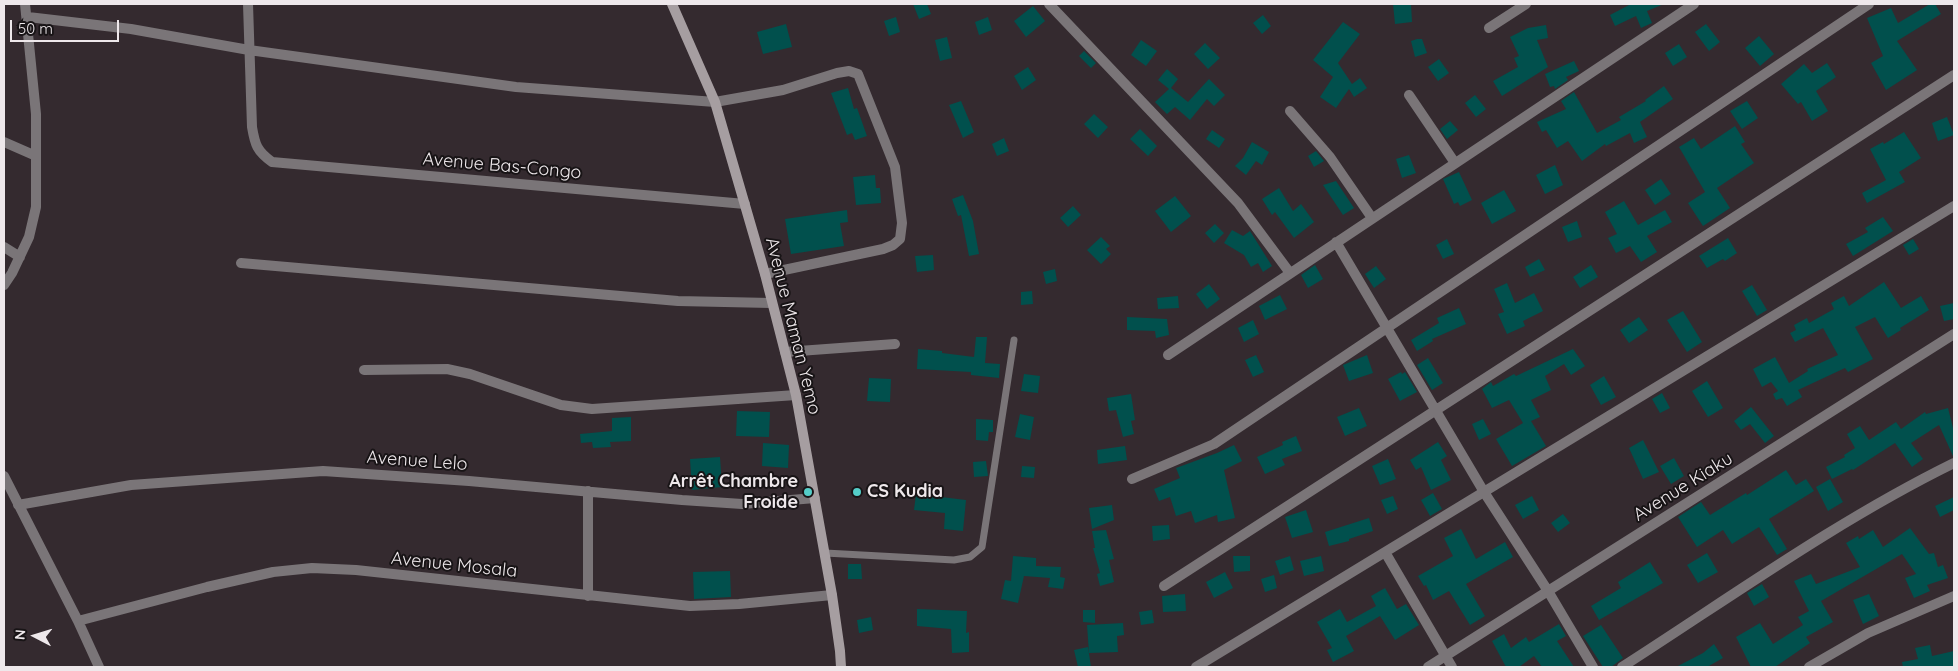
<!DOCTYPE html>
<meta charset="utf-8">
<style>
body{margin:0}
#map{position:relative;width:1958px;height:671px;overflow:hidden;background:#342a2f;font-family:Quicksand,sans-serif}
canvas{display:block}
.frame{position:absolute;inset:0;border:5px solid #eee8eb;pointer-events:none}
.north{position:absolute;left:10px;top:611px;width:50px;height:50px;-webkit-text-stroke:4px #181416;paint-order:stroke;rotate:275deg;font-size:14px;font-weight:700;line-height:20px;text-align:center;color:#eee8eb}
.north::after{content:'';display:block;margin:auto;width:18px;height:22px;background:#eee8eb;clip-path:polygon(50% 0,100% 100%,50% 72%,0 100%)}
.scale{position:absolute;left:10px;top:20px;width:109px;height:22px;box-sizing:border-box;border:2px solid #eee8eb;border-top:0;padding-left:6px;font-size:15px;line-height:18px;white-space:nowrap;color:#eee8eb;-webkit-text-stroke:4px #181416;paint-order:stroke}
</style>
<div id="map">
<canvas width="1958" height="671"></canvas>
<div class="frame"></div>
<div class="north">N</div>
<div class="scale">50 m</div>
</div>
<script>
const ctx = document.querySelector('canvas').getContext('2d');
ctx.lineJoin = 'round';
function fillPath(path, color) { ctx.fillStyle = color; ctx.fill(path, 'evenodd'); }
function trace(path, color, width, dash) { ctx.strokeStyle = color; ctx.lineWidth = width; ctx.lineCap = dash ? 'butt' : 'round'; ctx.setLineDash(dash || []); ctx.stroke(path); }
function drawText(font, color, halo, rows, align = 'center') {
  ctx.font = font + ' Quicksand,sans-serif'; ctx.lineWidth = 4; ctx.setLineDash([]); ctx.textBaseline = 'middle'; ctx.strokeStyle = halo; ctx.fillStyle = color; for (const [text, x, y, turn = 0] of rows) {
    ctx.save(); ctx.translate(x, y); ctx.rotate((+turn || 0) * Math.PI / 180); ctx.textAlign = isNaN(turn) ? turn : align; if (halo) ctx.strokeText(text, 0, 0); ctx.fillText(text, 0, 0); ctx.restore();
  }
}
const building = new Path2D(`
 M913 4H927L931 14 919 19Z
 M1393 4H1411L1412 22 1395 24Z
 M1631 4H1664L1647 11 1652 23 1641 28 1636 16 1615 26 1610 15Z
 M1930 4H1935L1941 14 1897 41 1917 70 1886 90 1871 63 1883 56 1867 18 1891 8 1898 23Z
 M1033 6 1045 21 1026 37 1014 21Z
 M1263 15 1271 26 1262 34 1253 23Z
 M896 17 900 32 889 36 884 21Z
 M988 17 992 30 979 35 975 22Z
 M1343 22 1360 34 1338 63 1352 84 1360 78 1367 88 1354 97 1349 89 1336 108 1320 97 1333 77 1313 60Z
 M786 24 792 47 763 54 757 32Z
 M1706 24 1720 42 1709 51 1695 32Z
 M1546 25 1548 38 1537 40 1548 67 1502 96 1493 81 1518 67 1514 58 1519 56 1510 37 1528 28Z
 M1759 36 1774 54 1760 66 1745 48Z
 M947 37 952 58 940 61 935 40Z
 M1417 39H1422L1427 53 1415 57 1411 41Z
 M1141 40 1157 51 1146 66 1131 55Z
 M1205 43 1220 58 1208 69 1194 54Z
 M1679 44 1687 57 1673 66 1665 53Z
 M1084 51 1096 63 1091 68 1079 56Z
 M1439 59 1449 73 1438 81 1428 67Z
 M1574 61 1579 71 1566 77 1568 80 1555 89 1554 86 1550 87 1545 74Z
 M1827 63 1836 77 1816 91 1828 111 1812 121 1801 102 1798 104 1781 84 1804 64 1812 73Z
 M1028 67 1036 80 1022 90 1014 76Z
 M1167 69 1178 79 1171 88 1188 102 1209 79 1225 95 1214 106 1207 99 1190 120 1175 107 1167 114 1155 102 1169 89 1158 80Z
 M1664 86 1673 99 1640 122 1647 137 1634 143 1630 133 1606 146 1605 144 1582 161 1568 141 1557 148 1546 130 1542 132 1537 122 1566 109 1561 101 1574 92 1597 133 1621 120 1619 117 1646 101 1645 100Z
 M848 88 854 109 857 108 867 136 855 140 852 133 847 135 831 93Z
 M1475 95 1486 109 1476 117 1465 103Z
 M961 101 974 132 963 138 949 105Z
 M1747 101 1758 118 1742 129 1730 111Z
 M1094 114 1108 127 1098 138 1084 124Z
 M1947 117 1954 135 1938 141 1932 123Z
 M1450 121 1458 130 1447 139 1440 129Z
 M1735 126 1745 142 1741 144 1754 163 1717 188 1730 208 1703 226 1688 203 1705 192 1679 147 1694 138 1701 149Z
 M1140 129 1157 146 1148 156 1130 139Z
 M1212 130 1225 139 1219 148 1206 139Z
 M1904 132 1921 158 1899 172 1905 182 1867 203 1862 193 1886 180 1870 149 1883 142 1884 144Z
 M1004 138 1009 151 997 156 992 144Z
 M1252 142 1269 152 1262 165 1256 161 1246 175 1235 166 1243 158Z
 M1316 151 1324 161 1314 167 1308 156Z
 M1409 155 1416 173 1402 178 1396 159Z
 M1555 165 1563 185 1545 194 1536 175Z
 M1459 172 1472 200 1460 206 1458 202 1454 204 1443 179Z
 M875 175 876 188H880L881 203 856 205 853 177Z
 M1661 179 1671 194 1655 205 1645 190Z
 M1336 181 1354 208 1343 215 1323 185Z
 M1279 188 1293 211 1301 204 1314 222 1294 238 1275 212 1272 215 1262 199Z
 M1504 190 1516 211 1492 224 1481 203Z
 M963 195 973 221 979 254 969 256 961 215 958 216 952 199Z
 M1175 196 1191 216 1171 232 1155 211Z
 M1624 201 1638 225 1665 210 1672 222 1647 236 1657 252 1641 262 1630 246 1616 253 1608 238 1617 234 1605 212Z
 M1073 206 1081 215 1068 227 1060 218Z
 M847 210 848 222 840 223 844 246 791 254 785 219Z
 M1883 217 1893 231 1853 256 1846 244 1868 232 1865 228Z
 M1577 221 1582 237 1568 242 1562 227Z
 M1215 224 1224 233 1214 243 1205 233Z
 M1232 230 1243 236 1250 231 1272 266 1263 272 1258 263 1251 267 1244 255 1224 243Z
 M1101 237 1110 246 1106 249 1111 254 1101 264 1087 250Z
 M1728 238 1737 253 1725 261 1723 259 1707 268 1699 256Z
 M1447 239 1454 254 1443 259 1436 245Z
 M1913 239 1919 249 1909 255 1903 245Z
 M933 255 934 270 917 272 915 256Z
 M1539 259 1545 270 1530 277 1525 267Z
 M1315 265 1323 279 1308 288 1301 275Z
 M1591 265 1598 277 1580 288 1573 277Z
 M1376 266 1386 279 1374 288 1365 274Z
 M1055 269 1057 281 1046 284 1043 272Z
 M1884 282 1901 308 1921 296 1929 310 1900 328 1901 330 1888 338 1875 317 1855 327 1873 359 1848 372 1845 368 1798 390 1802 397 1787 406 1782 398 1776 400 1773 394 1778 391 1771 382 1762 387 1753 369 1775 357 1789 383 1808 371 1807 369 1838 355 1823 328 1795 342 1790 333 1796 330 1794 325 1807 318 1809 323 1834 309 1831 303 1844 296 1849 306Z
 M1507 283 1515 303 1534 293 1543 311 1523 321 1525 326 1507 334 1498 314 1504 312 1494 289Z
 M1209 284 1220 299 1207 309 1196 294Z
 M1752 285 1767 310 1757 316 1742 291Z
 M1032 291 1033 304 1021 305V292Z
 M1280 295 1287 309 1265 320 1259 306Z
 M1178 296 1179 308 1158 309 1157 298Z
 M1954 303V319L1944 321 1940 306Z
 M1459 308 1466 324 1432 339 1433 341 1417 351 1411 340 1439 323 1437 318Z
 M1683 311 1702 342 1687 352 1667 320Z
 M1127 317 1167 319 1169 335 1156 338 1155 331 1127 330Z
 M1639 317 1648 330 1629 343 1620 330Z
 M1253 320 1259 334 1244 342 1238 328Z
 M976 337H987L985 363 1000 364 999 378 971 375V372L917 369 918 349 942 351V353L974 357Z
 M1573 349 1585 366 1571 375 1564 364 1545 376 1551 390 1531 400 1540 417 1531 421 1546 446 1512 466 1496 439 1523 423 1509 400 1492 408 1482 389 1491 382 1493 386 1514 374 1516 376Z
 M1256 355 1264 372 1253 377 1245 360Z
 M1367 355 1373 373 1349 381 1343 365Z
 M1428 358 1443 383 1432 390 1417 365Z
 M1401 372 1402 374 1405 372 1417 392 1400 401 1388 379Z
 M1024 374 1040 376 1038 393 1021 391Z
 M1604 376 1616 397 1601 405 1590 385Z
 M869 378 891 379 890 402 867 401Z
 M1707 381 1723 408 1708 417 1692 391Z
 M1662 393 1670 408 1660 413 1652 399Z
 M1131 394 1135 420 1131 421 1134 434 1123 437 1116 410 1109 411 1107 398Z
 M1751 407 1774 436 1765 443 1750 424 1741 430 1734 421Z
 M1359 408 1367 426 1345 436 1337 417Z
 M1948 408 1954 432V456H1953L1939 425 1911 443 1923 459 1912 467 1895 443 1853 470 1852 469 1832 479 1826 467 1845 457 1844 455 1855 448 1847 434 1860 426 1869 440 1896 422 1901 429 1925 412 1926 414Z
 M737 411 770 412 769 437 736 436Z
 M1020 414 1034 417 1030 440 1015 437Z
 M631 417V441L610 442 611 447 593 448 592 442 581 443 580 434 612 431V418Z
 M976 419 993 420V432H989L988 441 976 440Z
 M1483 419 1491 434 1479 440 1472 424Z
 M1296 436 1302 451 1282 459 1285 465 1265 474 1257 457 1283 445 1282 442Z
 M1643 440 1659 472 1643 479 1629 448Z
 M1438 442 1447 456 1441 460 1451 480 1431 490 1421 467 1416 470 1410 460Z
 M763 443 789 445 788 468 762 466Z
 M1234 445 1242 461 1224 470 1235 518 1218 522 1217 515 1195 523 1191 511 1176 516 1170 497 1159 501 1154 489 1180 478 1176 468 1217 453Z
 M1125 446 1127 460 1098 464 1097 450Z
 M720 457 722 487 692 490 690 459Z
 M1674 458 1684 476 1671 484 1660 466Z
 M1388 459 1396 479 1380 485 1372 466Z
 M986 461 988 476 974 477 973 462Z
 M1022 466 1035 467 1034 478 1021 477Z
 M1786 470 1796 485 1806 479 1814 491 1769 519 1787 549 1777 555 1759 527 1732 544 1723 530 1697 547 1678 517 1701 502 1710 515 1746 493 1747 495Z
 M1830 479 1843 502 1828 511 1816 487Z
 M1433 493 1442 509 1430 516 1421 500Z
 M916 494 966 500 963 531 944 529 945 513 914 510Z
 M1393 496 1398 509 1387 514 1381 500Z
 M1532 496 1539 510 1523 519 1515 505Z
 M1954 497V510L1940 517 1935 506Z
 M1112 505 1114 520 1092 529 1089 508Z
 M1306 510 1313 532 1292 538 1285 517Z
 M1563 514 1570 523 1558 532 1551 523Z
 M1369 518 1373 531 1349 539V541L1329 546 1325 532Z
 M1169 525 1170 539 1153 541 1152 526Z
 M1910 528 1929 554 1934 553 1938 567 1943 565 1948 578 1927 585 1930 591 1914 598 1905 578 1916 574 1902 554 1821 601 1833 622 1806 637 1810 643 1775 667H1751L1736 637 1760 623 1773 644 1803 625 1798 617 1809 611 1794 581 1811 574 1816 584 1860 567 1846 543 1858 536 1859 539 1873 530 1883 547Z
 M1461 529 1476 559 1505 542 1513 557 1466 584 1485 616 1470 625 1449 591 1433 600 1426 585 1424 586 1418 576 1453 556 1444 538Z
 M1106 530 1114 559 1109 560 1114 582 1100 586 1097 574 1100 573 1093 548H1095L1092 531Z
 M1707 553 1718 572 1698 583 1687 565Z
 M1013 556 1036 558V566L1061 567 1060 577 1065 578 1063 589 1048 587 1050 578 1024 576 1018 603 1001 599 1005 580 1011 581Z
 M1233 556H1250V571L1234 572Z
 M1290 556 1294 570 1280 575 1275 561Z
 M1321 556 1324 571 1304 576 1300 561Z
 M1650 562 1663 583 1599 620 1591 606 1621 588 1618 582Z
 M848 564H861L862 579H848Z
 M730 571 731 597 694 599 693 572Z
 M1225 572 1233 588 1214 598 1206 582Z
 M1274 575 1277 588 1265 592 1261 579Z
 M1762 584 1769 597 1754 606 1747 593Z
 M1385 588 1397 609 1406 604 1419 625 1395 640 1380 616 1346 636 1354 651 1333 662 1327 650 1332 648 1317 622 1340 609 1347 622 1376 606 1371 596Z
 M1185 594 1186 611 1163 612 1162 596Z
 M1869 594 1879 616 1863 624 1853 600Z
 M917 609 967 611 966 633 969 632V652L952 653 951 629 917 626Z
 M1083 610H1095V623L1083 622Z
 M1152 610 1154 623 1141 625 1139 612Z
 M871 617 873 630 859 633 857 620Z
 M1123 623 1124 635 1117 636 1118 652 1089 653 1087 625Z
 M1559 624 1566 636 1557 641 1574 667H1542L1534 656 1519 667H1506L1492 641 1504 634 1511 648 1526 637 1529 642Z
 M1601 625 1623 658 1611 667H1603L1583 636Z
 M1714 644 1723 658 1707 667H1676L1703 653Z
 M1930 645 1932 656 1954 651V667H1903L1902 662 1918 659 1915 648Z
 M1088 647 1091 667H1078L1074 650Z`);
const lane = new Path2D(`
 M825 553 954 560 970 557 982 547 1014 340`);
const street = new Path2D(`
 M248 4 252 127C255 145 257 151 272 162L745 204
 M1049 4 1238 203 1290 273
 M28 17 131 29 249 50 516 87 715 102 783 90 837 73 849 71 858 74 895 167 902 223 900 239 893 245 883 249 765 274
 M1489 28 1526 4
 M1409 95 1455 163
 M1290 111 1330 157 1372 218
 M4 142 36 156
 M1336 242 1484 492 1548 591 1593 667
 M4 247 20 257
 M241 263 678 301 771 303
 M4 285 12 273 29 237 36 207V114L25 4
 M785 352 895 344
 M1168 355 1694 4
 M364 370 447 369 470 374 561 405 592 409 796 395
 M4 476 78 621 99 667
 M1132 479 1214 444 1869 4
 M18 505 131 485 323 471 469 481 682 500 742 504 815 498
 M1385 552 1452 667
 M1164 586 1954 75
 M588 596V491
 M78 621 207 587 273 572 312 568 356 570 690 606 739 604 832 595
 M1196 667 1954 206
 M1428 667 1954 334
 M1622 667C1731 597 1838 520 1954 463
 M1809 667 1868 633 1954 596`);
const secondary = new Path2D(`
 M672 4 715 102 765 274 796 395 832 595 840 651 841 667`);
const markers = [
 [808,492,5,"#54cdc8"],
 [857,492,5,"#54cdc8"]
];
const streetNames = [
 ["Avenue Bas-Congo",502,166,5],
 ["Avenue Maman Yemo",793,326,76],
 ["Avenue Lelo",417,461,4],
 ["Avenue Kiaku",1683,487,-32],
 ["Avenue Mosala",454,565,6]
];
const poiNames = [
 ["Arrêt Chambre",798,482],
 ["Froide",798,503],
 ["CS Kudia",867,492,"left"]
];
fillPath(building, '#01504d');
trace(lane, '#7a7578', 7);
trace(street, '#7a7578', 10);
trace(secondary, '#a69ea1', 10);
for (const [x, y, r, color] of markers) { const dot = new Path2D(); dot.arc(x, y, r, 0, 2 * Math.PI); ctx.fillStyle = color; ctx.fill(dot); trace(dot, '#181416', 2); }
drawText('18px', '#eee8eb', '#181416', streetNames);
drawText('bold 18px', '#eee8eb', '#181416', poiNames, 'right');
</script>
